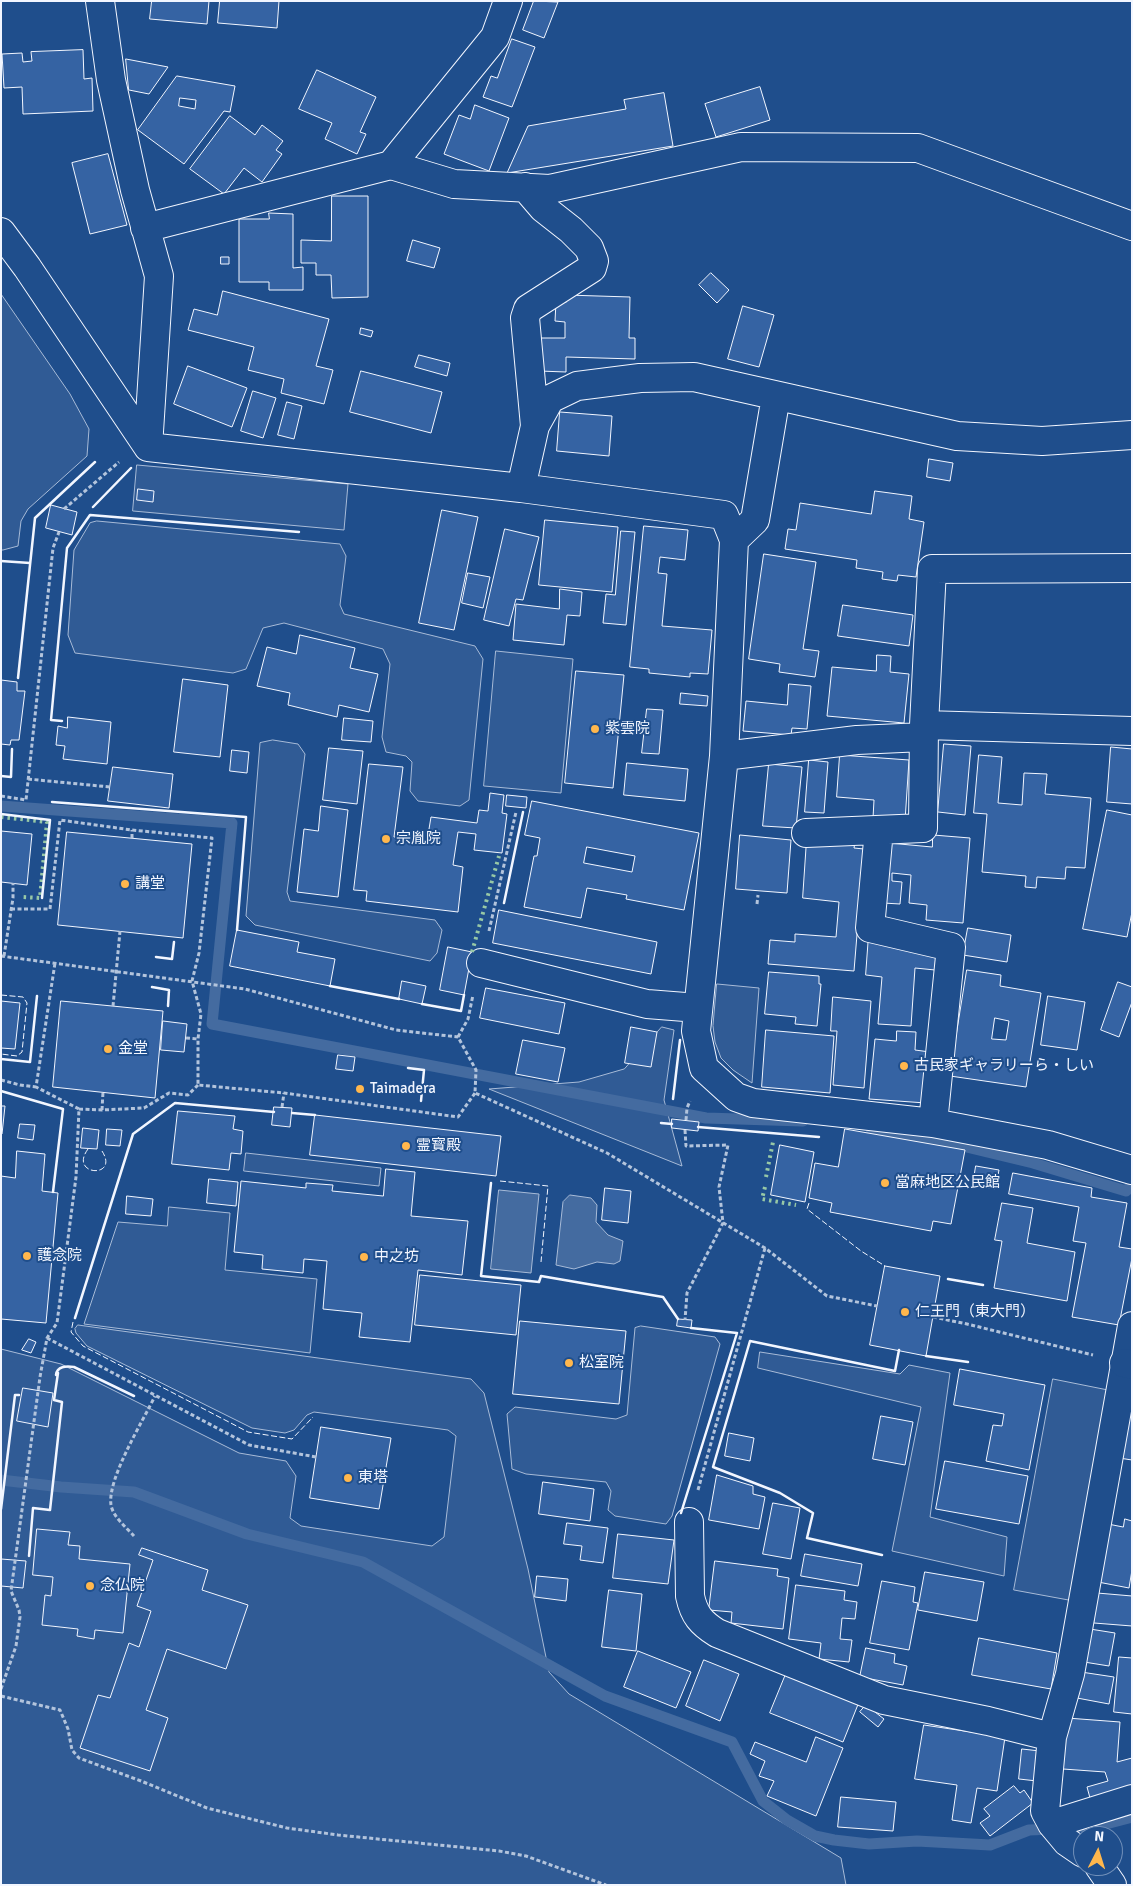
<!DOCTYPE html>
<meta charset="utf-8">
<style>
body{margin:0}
#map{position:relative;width:1133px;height:1886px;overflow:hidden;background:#1f4e8c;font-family:Signika,sans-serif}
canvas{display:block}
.frame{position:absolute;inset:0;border:2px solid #f2f6ff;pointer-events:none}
.north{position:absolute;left:1073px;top:1826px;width:50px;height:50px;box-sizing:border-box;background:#1f4e8c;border:1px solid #7391ba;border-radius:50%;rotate:5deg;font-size:14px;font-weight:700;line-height:20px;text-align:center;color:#f2f6ff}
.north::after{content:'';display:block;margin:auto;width:18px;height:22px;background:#ffb74d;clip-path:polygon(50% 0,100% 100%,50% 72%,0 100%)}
</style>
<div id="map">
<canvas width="1133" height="1886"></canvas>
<div class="frame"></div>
<div class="north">N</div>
</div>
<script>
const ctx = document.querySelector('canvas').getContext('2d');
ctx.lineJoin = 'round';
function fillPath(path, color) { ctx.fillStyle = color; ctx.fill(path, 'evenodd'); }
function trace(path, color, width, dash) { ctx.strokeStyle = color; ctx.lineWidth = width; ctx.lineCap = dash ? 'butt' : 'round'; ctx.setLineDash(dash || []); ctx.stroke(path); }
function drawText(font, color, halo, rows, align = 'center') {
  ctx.font = font + ' Signika,"Noto Sans JP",sans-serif'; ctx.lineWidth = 4; ctx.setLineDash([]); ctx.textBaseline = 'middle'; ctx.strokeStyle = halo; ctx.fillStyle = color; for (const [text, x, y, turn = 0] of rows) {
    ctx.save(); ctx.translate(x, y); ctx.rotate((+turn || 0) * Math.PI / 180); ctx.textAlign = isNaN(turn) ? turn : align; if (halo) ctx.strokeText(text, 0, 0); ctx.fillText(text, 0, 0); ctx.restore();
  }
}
const built = new Path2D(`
 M1 294 70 394 89 429 87 456 28 509 21 521 18 546 3 550H1Z
 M137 465 348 484 344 530 133 511Z
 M97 521 340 544 346 556 340 605 344 614 475 646 483 659 469 800 460 806 418 801 410 791 412 762 406 756 386 752 382 737 390 664 383 649 284 623 263 628 246 669 233 673 75 653 68 635 74 550 90 523Z
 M496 651 573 659 561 793 484 786Z
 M273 740 298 744 305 754 287 892 290 901 435 920 442 930 437 953 430 961 255 925 246 916 260 743Z
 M717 984 759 988 752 1083 733 1070 721 1058 715 1042 713 1026Z
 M662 1027 674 1030 664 1100 682 1166 489 1089 579 1082 624 1069Z
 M246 1153 381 1168 379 1186 244 1171Z
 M169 1207 230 1213 225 1270 317 1279 310 1353 84 1324 118 1222 167 1226Z
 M78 1325 471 1379 484 1393 528 1569 549 1672 569 1694 841 1858 846 1885H1V1349L61 1364 239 1453 286 1461 296 1476 290 1518 301 1526 432 1546 444 1537 456 1436 448 1430 314 1412 307 1415 294 1430 285 1433 252 1428 87 1346 76 1333 75 1329Z
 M641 1326 715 1337 720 1344 672 1516 666 1524 615 1516 608 1510 611 1491 606 1482 526 1474 512 1469 507 1414 515 1407 616 1419 627 1415 635 1328Z
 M760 1352 900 1374 909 1365 950 1373 930 1517 1007 1537 1004 1576 892 1551 921 1407 758 1368Z
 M1053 1379 1113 1391 1074 1601 1014 1590Z`);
const water = new Path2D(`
 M499 1190 539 1194 531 1273 491 1269Z
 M570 1195 591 1198 597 1205 596 1222 608 1235 623 1241 620 1261 614 1264 597 1262 574 1269 556 1265 563 1202Z`);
const stream = new Path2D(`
 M1 806 232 823 212 1024 706 1118 803 1121
 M871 1129 954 1144 1033 1163 1126 1191 1132 1185
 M1 1480 61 1487 134 1492 247 1534 363 1562 605 1696 732 1742 763 1801 787 1820 815 1836 834 1840 869 1844 917 1841 990 1845 1029 1830 1055 1829
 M1075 1827 1102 1825 1132 1817`);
const building = new Path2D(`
 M152 1H209L207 24 150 19Z
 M220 1H279L277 28 218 23Z
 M534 1 558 2 544 38 523 30Z
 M512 39 535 47 512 107 483 97 491 76 497 78Z
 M83 50 84 79 92 78 93 111 23 114 22 87 4 88 2 54 22 53 23 62 32 61 31 52Z
 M126 59 168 67 149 94 129 90Z
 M317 70 376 97 360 132 366 134 357 154 325 139 332 123 299 109Z
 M177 76 235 86 230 112 224 111 184 164 138 130ZM180 98 196 100 195 109 179 106Z
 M760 87 770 120 716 137 705 104Z
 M664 93 673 146 507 173 528 126 626 109 624 100Z
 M475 105 509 118 489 171 444 154 459 115 470 119Z
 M230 116 255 135 262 125 283 141 276 150 282 154 262 182 244 168 224 194 190 169Z
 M108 154 127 225 90 234 72 163Z
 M332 196H368V297L332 298 331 275H316V263H301V240L331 241Z
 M269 213 293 214V268L303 267V290H269V282H239V219H269Z
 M413 240 440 248 434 268 407 261Z
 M221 257H229V264H221Z
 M711 273 729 290 717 303 699 285Z
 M223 291 329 319 316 366 333 370 324 404 281 393 284 379 248 370 254 347 188 330 194 309 217 315Z
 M566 295 630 297 629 338H635V359L566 357V372L539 371 540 338H565V322L555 321 556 302H566Z
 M743 306 774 315 759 367 728 359Z
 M361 328 373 331 371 337 360 334Z
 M419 355 450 363 447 376 415 367Z
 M188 366 247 388 232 427 174 404Z
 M361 371 442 392 431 433 350 412Z
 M253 391 276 398 263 438 241 431Z
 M287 402 302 406 294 439 278 435Z
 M560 412 612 416 609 456 557 451Z
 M929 459 953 463 950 481 927 477Z
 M138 489 154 491 153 502 137 500Z
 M875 491 912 496 909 519 924 522 916 577 898 575 897 581 882 579 883 572 856 568 857 560 785 549 788 529 796 530 800 503 871 514Z
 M51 505 77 512 72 535 46 528Z
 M442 510 478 517 454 630 419 623Z
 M545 520 618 527 612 592 539 585Z
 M644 526 688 530 685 560 660 557 658 573 667 574 662 626 712 630 708 674 690 673V677L649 673V669L630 667Z
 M505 529 539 537 523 600 516 599 509 626 484 620Z
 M621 531 635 532 626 625 603 623 606 594 615 595Z
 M764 554 816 562 803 649 819 651 815 677 779 672 780 664 749 659Z
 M468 573 490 577 483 608 462 603Z
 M560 589 582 592 580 616 567 615 564 645 513 640 516 604 559 609Z
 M843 605 913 615 909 646 838 636Z
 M300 635 355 648 350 668 378 674 369 712 339 705 337 717 288 705 290 693 257 686 267 647 296 654Z
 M877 655 891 656 890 672 909 674 904 723 827 716 832 667 876 671Z
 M576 671 624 675 613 788 565 783Z
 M183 679 228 685 220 757 174 752Z
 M1 680 17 682V691H25L19 740H11L10 745 1 744Z
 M789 684 811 686 807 729 792 728 791 735 743 731 746 701 787 705Z
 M681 693 708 696 707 706 680 704Z
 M647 709 663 710 659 754 642 753Z
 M68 717 111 722 107 764 63 759 65 746 56 745 58 726 67 728Z
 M344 718 373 721 371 742 342 740Z
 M944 744 971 746 965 815 938 812Z
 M1111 747 1132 749V804L1107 802Z
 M329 748 363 751 357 804 323 800Z
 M232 750 249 752 247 773 230 771Z
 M840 755 909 760 905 821 873 818 874 800 837 797Z
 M979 755 1002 757 998 803 1022 805 1024 773 1047 774 1045 794 1091 798 1085 868 1066 867 1065 879 1037 877 1036 888 1025 887 1026 876 982 872 987 814 974 813Z
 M809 760 828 762 824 813 805 812Z
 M627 763 688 769 685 801 624 795Z
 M369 764 403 767 394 837 427 841 431 817 477 823 479 810 488 811 490 793 504 795 502 813 507 814 502 853 474 850 476 834 458 832 453 865 463 867 458 912 366 901 367 891 354 890Z
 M769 764 802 767 796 828 763 826Z
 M113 767 173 774 169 808 108 801Z
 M507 795 527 797 526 808 506 806Z
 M532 801 699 833 684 910 626 899 627 895 587 888 581 918 524 907 534 856H537L540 838 525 835ZM587 847 635 856 632 872 584 863Z
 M321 806 348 810 338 897 297 892 304 829 318 831Z
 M1107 810 1132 815V912L1127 937 1083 929Z
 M1 831 32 834 27 885 1 882Z
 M67 832 192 844 183 938 58 925Z
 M740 835 791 840 787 893 736 889Z
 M933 835 970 838 963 923 926 920 927 905 909 903 911 875 892 873V881L902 882 900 904 883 903 889 843 932 847Z
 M807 839 855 842 854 848 864 849 854 971 768 964 770 940 795 942V934L836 937 839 902 803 898Z
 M499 910 657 942 651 974 493 943Z
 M968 928 1011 935 1007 962 963 955Z
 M237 930 299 942 297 952 335 959 330 986 230 966Z
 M869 934 936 950 935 970 915 968 911 1026 878 1024 882 977 866 975Z
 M448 947 472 952 464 995 440 990Z
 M967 970 1001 975 1000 986 1041 993 1026 1087 950 1076ZM995 1018 1009 1021 1006 1040 992 1039Z
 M769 972 819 976V984H821L817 1026 795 1024 796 1017 765 1014Z
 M402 981 426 986 422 1004 399 999Z
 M1118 982 1132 987V1002L1119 1037 1101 1030Z
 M486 988 565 1003 559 1034 480 1018Z
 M1048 996 1085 1002 1077 1050 1041 1045Z
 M833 997 871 1001 864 1088 833 1085 837 1031H831Z
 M1 1001 20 1003 15 1049 1 1048Z
 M61 1001 163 1011 155 1098 53 1087Z
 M163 1021 187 1024 184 1052 161 1050Z
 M631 1027 657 1032 651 1067 625 1063Z
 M766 1030 834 1036 830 1093 762 1087Z
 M897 1031 916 1032 915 1050 930 1052 926 1103 869 1099 875 1039 896 1041Z
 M523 1040 565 1048 558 1082 516 1074Z
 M338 1055 355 1057 353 1071 336 1069Z
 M1 1106H5L2 1134H1Z
 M274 1107 292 1108 290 1127 272 1125Z
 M178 1111 235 1116 233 1129 243 1131 241 1154 231 1153 229 1170 172 1164Z
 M315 1115 501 1136 496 1176 310 1155Z
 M672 1119 699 1122 698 1131 672 1128Z
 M20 1124 35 1125 33 1140 18 1138Z
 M83 1128 99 1130 97 1149 81 1148Z
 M107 1129 122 1130 120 1146 106 1145Z
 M845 1129 965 1150 951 1224 933 1221 931 1231 830 1212 832 1203 809 1198 815 1163 838 1167Z
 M780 1145 814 1152 805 1202 771 1195Z
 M17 1151 45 1154 42 1191 58 1193 46 1323 1 1319V1176L15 1178Z
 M976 1166 999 1170 995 1189 973 1185Z
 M386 1169 415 1172 411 1216 468 1221 462 1275 418 1270 410 1342 359 1337 362 1313 323 1309 327 1261 304 1259 303 1273 262 1269 263 1255 234 1252 241 1181 306 1188V1183L333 1185 332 1191 383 1196Z
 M1013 1173 1092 1188 1091 1197 1127 1203 1119 1247 1132 1249V1258L1119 1325 1072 1317 1086 1243 1073 1241 1079 1207 1009 1194Z
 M209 1179 238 1182 236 1206 207 1203Z
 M605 1188 631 1191 628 1223 602 1220Z
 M127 1196 153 1199 151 1216 126 1214Z
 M1002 1203 1033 1208 1027 1243 1075 1252 1067 1301 994 1288 1002 1241 995 1240Z
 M885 1266 940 1276 926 1356 870 1345Z
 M420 1275 521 1285 516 1335 415 1325Z
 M678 1319 692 1320 691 1328 677 1326Z
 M520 1321 626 1331 619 1404 513 1394Z
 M29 1339 36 1342 31 1353 22 1350Z
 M960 1369 1045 1385 1029 1470 986 1461 993 1425 1002 1426 1004 1414 954 1405Z
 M23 1388 53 1393 48 1427 17 1421Z
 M1132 1400V1460L1119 1458Z
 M881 1416 913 1422 905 1465 873 1459Z
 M321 1427 391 1438 379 1509 310 1498Z
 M729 1433 754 1438 750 1461 725 1456Z
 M945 1461 1028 1476 1019 1524 936 1509Z
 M717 1475 753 1486V1494L765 1497 759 1529 709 1520Z
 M543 1482 594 1489 590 1521 539 1514Z
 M773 1503 800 1508 791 1559 763 1554Z
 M1125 1519 1132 1521V1570L1129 1588 1098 1582 1108 1524 1123 1527Z
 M567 1523 608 1528 603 1563 580 1560 582 1546 564 1544Z
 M37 1529 70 1532 68 1545 80 1546 79 1559 130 1564 123 1633 95 1630 94 1639 77 1636 78 1629 42 1625 45 1595 51 1596 53 1577 33 1575Z
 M618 1534 674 1540 668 1584 613 1578Z
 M142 1548 208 1570 202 1590 248 1605 226 1669 167 1649 146 1710 168 1718 150 1771 80 1748 98 1695 110 1698 129 1643 139 1647 151 1611 137 1606 153 1560 139 1555Z
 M805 1554 862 1564 858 1586 801 1576Z
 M1 1559 26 1561 23 1588 1 1586Z
 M715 1561 778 1569 777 1576 789 1578 783 1629 731 1623 732 1612 709 1610Z
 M925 1572 984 1582 977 1621 918 1610Z
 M537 1576 568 1579 566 1601 535 1597Z
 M882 1581 915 1587 913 1602 918 1603 909 1650 870 1643Z
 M796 1585 845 1591 844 1600 857 1602 855 1619 842 1618 840 1639 852 1640 849 1662 819 1659 821 1643 789 1639Z
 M609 1590 642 1594 636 1651 602 1647Z
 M1097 1593 1132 1596V1626L1094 1623Z
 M1090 1629 1115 1633 1109 1666 1084 1662Z
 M979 1638 1057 1653 1051 1689 972 1675Z
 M866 1648 895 1654 894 1663 907 1666 903 1685 860 1677Z
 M638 1651 691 1672 676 1708 624 1687Z
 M1119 1657 1132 1658V1714L1114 1712Z
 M704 1660 739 1674 720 1721 686 1706Z
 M1081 1672 1114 1677 1109 1704 1077 1698Z
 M786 1674 859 1702 843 1742 770 1713Z
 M866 1705 884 1719 878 1727 860 1712Z
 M1067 1718 1120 1722 1117 1762 1132 1758V1785L1090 1798 1087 1787 1108 1781 1105 1772 1063 1769Z
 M924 1725 1005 1737 997 1791 977 1788 971 1823 952 1820 957 1785 915 1779Z
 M816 1737 843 1748 816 1816 767 1796 774 1781 759 1776 765 1761 750 1754 755 1742 806 1762Z
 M1022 1749 1040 1751 1037 1781 1019 1779Z
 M1014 1786 1020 1793 1024 1790 1033 1803 990 1836 980 1823 990 1816 984 1809Z
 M841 1797 896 1802 893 1831 838 1827Z`);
const path = new Path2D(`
 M64 509 119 462
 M28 779 110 787
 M1 796 26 800 53 548 59 532
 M132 838V830
 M757 904 758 895
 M11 909H50L60 820 132 830 212 838 199 953 192 981 201 1014 198 1039V1085L284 1093 458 1117 475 1093
 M489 931 516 812
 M1 956 245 989 396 1030 458 1037 476 1070 475 1093 607 1153 765 1248 827 1296 877 1306
 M4 956 13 898V883
 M113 1006 120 931
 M458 1037 468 1019 473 995
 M186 1038 198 1039
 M1 1080 20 1085 36 1087
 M282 1107 284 1093
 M79 1109 102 1110 144 1108 169 1093 188 1095 198 1085
 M102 1110 103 1092
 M686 1120 687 1108 690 1101
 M685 1130 686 1146 728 1145 719 1187 723 1223 687 1293 685 1320
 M933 1317 967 1324 1093 1355
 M47 1338 249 1445 316 1457
 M698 1490 765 1248
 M134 1536C127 1528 113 1517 111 1505 107 1479 143 1421 155 1396
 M1 1689 16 1646 20 1617 19 1610 11 1591 40 1377 47 1338 57 1323 76 1177 79 1109 36 1087 55 963
 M1 1696 60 1710 68 1729 72 1750 79 1758 141 1781 207 1808 287 1828 338 1835 499 1851 526 1856 606 1885`);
const minor = new Path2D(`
 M100 1 111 80 135 190 159 276 148 447
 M391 165 454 184 550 189 741 147 918 148 1132 226
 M525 187 543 208 571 230 589 248 594 261 592 268 528 309 525 318 535 426
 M145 228 391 165 495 37 508 1
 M1 232 27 267 148 447 521 488 724 515 734 540 724 756 696 1031 704 1068 736 1097 753 1103 933 1123 1048 1145 1132 1170
 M521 488 535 426 550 399 577 386 640 378 694 377 957 436 1042 441 1132 435
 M734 540 755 520 776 396
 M924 725 932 569 1132 568
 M724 756 857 740 924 737
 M879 830 870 928 951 947 933 1123
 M806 833 923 828 924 725 1132 731
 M481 963 647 1004 698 1008
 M689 1522 690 1596C694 1615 701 1623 717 1633L884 1700 988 1721 1052 1737
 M1052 1824 1132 1799
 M1083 1853 1067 1842 1052 1824 1045 1811 1052 1737 1070 1674 1132 1326
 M1099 1866 1112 1885`);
const major = new Path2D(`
 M1124 1363 1132 1365`);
const hedge = new Path2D(`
 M1 817 47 822 40 898 23 897
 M1 895H2
 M472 952 499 856
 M766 1177 773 1142
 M765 1187 762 1199 796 1205`);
const fence = new Path2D(`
 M1 995 23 997 27 1003 22 1052 17 1056 1 1054
 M88 1149C68 1176 120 1179 102 1151
 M500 1181 548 1186 541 1262
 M809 1203 807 1209 861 1251 885 1266
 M73 1322 71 1332 83 1346 248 1432 292 1439 313 1417`);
const wall = new Path2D(`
 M93 507 131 468
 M1 561 30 563
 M18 678 35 518 95 462
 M62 721 51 720 67 548 90 515 299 532
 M1 776 11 777 12 749
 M52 802 246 817 237 930
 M1 814 50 820 42 898
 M504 903 523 812
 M156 957 172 959 174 942
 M330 986 399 999
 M152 987 169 990 168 1006
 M422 1004 461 1011 464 995
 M1 1059 30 1062 37 996
 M408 1068 424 1070 421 1101
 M1 1091 63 1109 53 1192
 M673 1099 680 1040
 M292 1113 315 1115
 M661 1123 672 1124
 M698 1127 819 1137
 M491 1183 481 1276 539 1282 541 1276 663 1297 678 1319
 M948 1279 983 1285
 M75 1318 133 1134 175 1103 274 1112
 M926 1356 968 1362
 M56 1375C57 1366 66 1366 74 1367L134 1396
 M1 1509 15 1395H19
 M681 1513 737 1333 691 1328
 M882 1555 807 1538 813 1513 780 1493 713 1467 750 1341 895 1371 899 1350
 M29 1556 33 1508 50 1510 62 1402 54 1400 58 1373`);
const markers = [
 [595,729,5,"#ffb74d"],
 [386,839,5,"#ffb74d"],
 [125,884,5,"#ffb74d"],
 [108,1049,5,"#ffb74d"],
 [904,1066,5,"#ffb74d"],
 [360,1089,5,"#ffb74d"],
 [406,1146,5,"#ffb74d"],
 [885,1183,5,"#ffb74d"],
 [27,1256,5,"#ffb74d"],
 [364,1257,5,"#ffb74d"],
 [905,1312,5,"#ffb74d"],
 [569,1363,5,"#ffb74d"],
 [348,1478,5,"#ffb74d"],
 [90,1586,5,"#ffb74d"]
];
const poiNames = [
 ["紫雲院",605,729],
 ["宗胤院",396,839],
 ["講堂",135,884],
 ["金堂",118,1049],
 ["古民家ギャラリーら・しい",914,1066],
 ["Taimadera",370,1089],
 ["霊寳殿",416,1146],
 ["當麻地区公民館",895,1183],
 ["護念院",37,1256],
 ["中之坊",374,1257],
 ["仁王門（東大門）",915,1312],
 ["松室院",579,1363],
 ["東塔",358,1478],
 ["念仏院",100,1586]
];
fillPath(built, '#305b95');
trace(built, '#a8bbd7', 1);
fillPath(water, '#446ba0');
trace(water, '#a8bbd7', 1);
trace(stream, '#446ba0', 11);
fillPath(building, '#3563a3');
trace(building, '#f2f6ff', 1);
trace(minor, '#f2f6ff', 30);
trace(major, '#f2f6ff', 30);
trace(path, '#b3c4dc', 3, [4, 2.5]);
trace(minor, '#1f4e8c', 28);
trace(major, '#1f4e8c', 28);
trace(hedge, '#97c8a6', 4, [2.5, 4]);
trace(fence, '#f2f6ff', 1, [6, 2.5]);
trace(wall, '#f2f6ff', 2.5);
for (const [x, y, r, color] of markers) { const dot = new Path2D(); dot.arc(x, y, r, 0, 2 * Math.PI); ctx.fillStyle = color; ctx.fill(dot); trace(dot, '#1f4e8c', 2); }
drawText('15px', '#f2f6ff', '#1f4e8c', poiNames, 'left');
</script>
